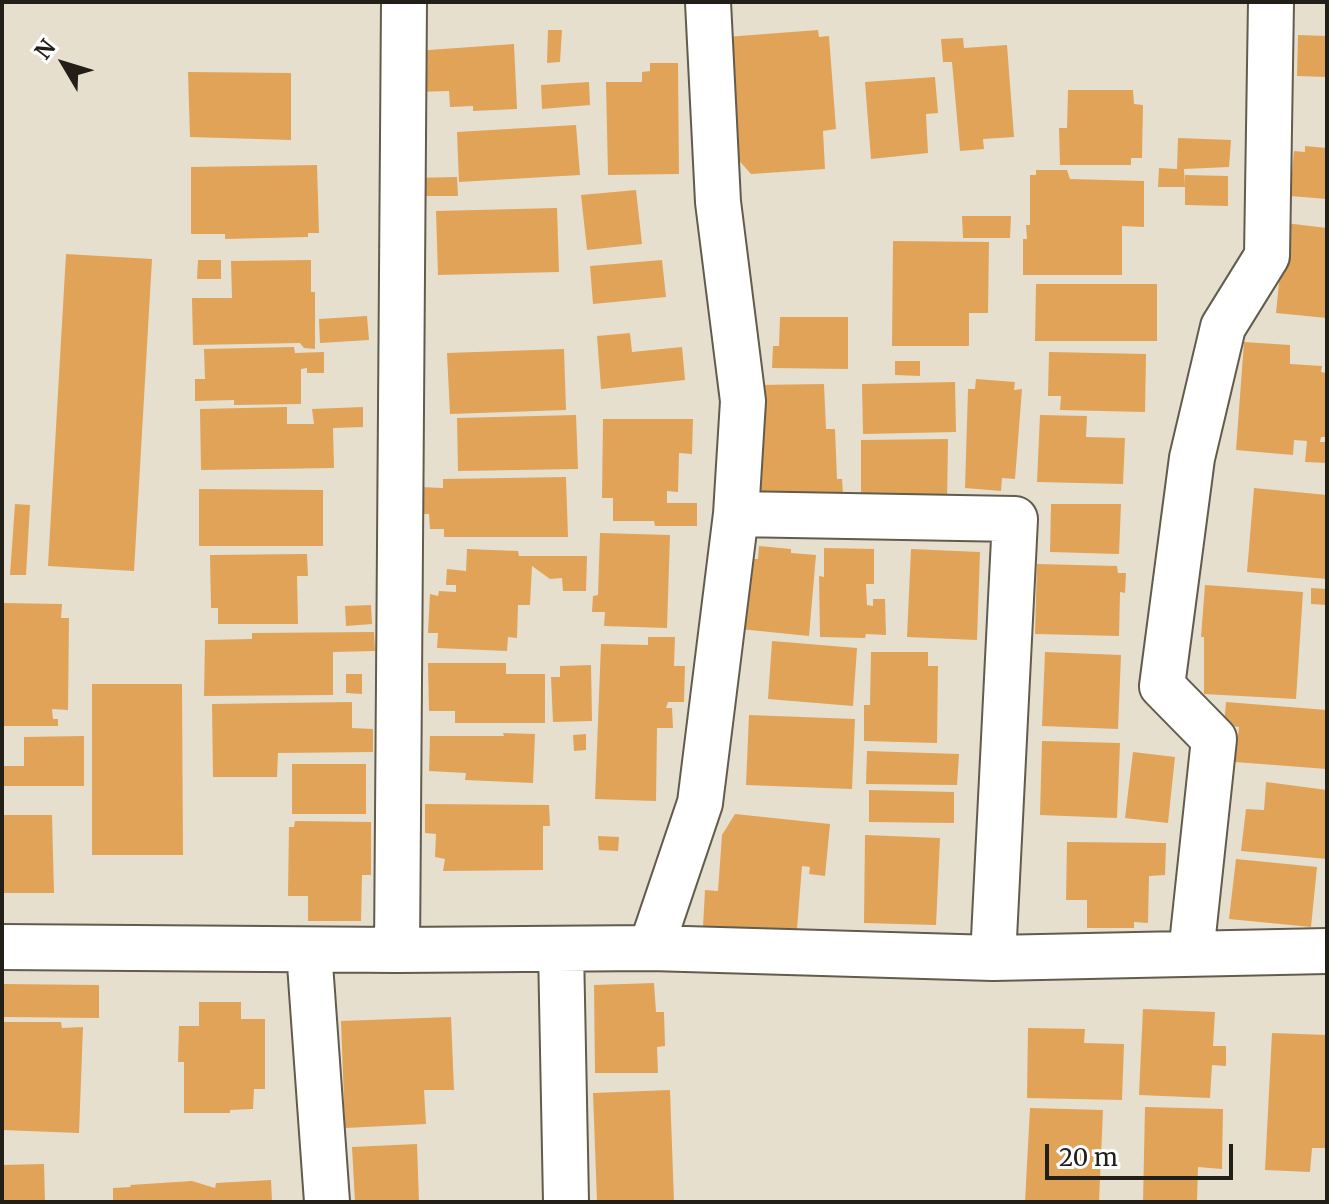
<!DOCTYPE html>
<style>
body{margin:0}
#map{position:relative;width:1329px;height:1204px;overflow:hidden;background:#e6dfce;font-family:Merriweather,serif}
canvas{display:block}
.frame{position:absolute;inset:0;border:4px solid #211f18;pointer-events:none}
.north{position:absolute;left:24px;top:24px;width:80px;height:80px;-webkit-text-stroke:6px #fff;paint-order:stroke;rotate:308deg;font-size:22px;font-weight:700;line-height:32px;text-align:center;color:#211f18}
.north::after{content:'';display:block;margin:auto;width:28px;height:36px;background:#211f18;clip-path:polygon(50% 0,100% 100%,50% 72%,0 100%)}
.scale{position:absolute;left:1045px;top:1144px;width:188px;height:36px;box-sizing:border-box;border:4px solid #211f18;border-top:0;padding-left:10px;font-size:24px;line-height:28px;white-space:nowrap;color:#211f18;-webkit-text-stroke:6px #fff;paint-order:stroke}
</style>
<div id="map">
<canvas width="1329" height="1204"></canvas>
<div class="frame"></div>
<div class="north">N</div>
<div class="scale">20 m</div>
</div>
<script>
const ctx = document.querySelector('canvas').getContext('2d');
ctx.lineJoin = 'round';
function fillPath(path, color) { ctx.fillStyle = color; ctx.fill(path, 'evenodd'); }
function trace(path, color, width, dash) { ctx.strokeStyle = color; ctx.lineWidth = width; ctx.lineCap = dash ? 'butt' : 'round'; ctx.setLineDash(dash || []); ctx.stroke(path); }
const building = new Path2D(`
 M548 30H562L560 62 547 63Z
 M818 30 819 37 829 36 836 129 823 131 825 169 751 174 735 156 726 37Z
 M1298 35 1327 36V77L1297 76Z
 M963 38 964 48 1007 45 1014 137 983 139 984 149 960 151 952 62H943L941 39Z
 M514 44 517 109 473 111V106L450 107 449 91 415 92 414 51Z
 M650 63H678L679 174 608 175 606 82H642V72L650 71Z
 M188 72 291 73V140L190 137Z
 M935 77 938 113 926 114 928 153 871 159 865 82Z
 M589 82 590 105 542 109 541 85Z
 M1068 90H1133L1134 104 1143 105 1142 158H1131V165H1060L1059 128H1067Z
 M576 125 580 175 459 182 457 132Z
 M1178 138 1231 140 1229 167 1184 169 1185 187H1158L1159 168 1177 169Z
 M1305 146 1327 148V199L1290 196 1294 151 1305 152Z
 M317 165 319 233H308V237L225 239V234H191V167Z
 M1036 170H1067L1070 179 1144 181V227L1122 226V275H1023V239H1027L1026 225H1030V175H1036Z
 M1185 175 1228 176V206L1185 205Z
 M457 177 458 196H411V178Z
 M636 190 642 244 587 250 581 195Z
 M557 208 559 272 438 275 436 211Z
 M962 216H1011L1010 238H963Z
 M1285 223 1327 228V318L1276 313Z
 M893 241 989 242 988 313H969V346H892Z
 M66 254 152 259 134 571 48 566Z
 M198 260H221V279H197Z
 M311 260V292H315V349L304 348 300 343 193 345 192 298H232L231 261Z
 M662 260 666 297 593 304 590 266Z
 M1036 284H1157V341H1035Z
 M367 316 369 340 320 343 319 319Z
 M780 317H848V369L772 368 773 346H779Z
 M630 333 632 352 682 347 685 380 601 389 597 336Z
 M1244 342 1290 345V364L1322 366 1321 372 1327 373V437H1321L1320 442H1327V463L1305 462 1307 441 1294 440 1293 455 1236 450Z
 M294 347 295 353 324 352V373H307V368L301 369V404L234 405V400L195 401V379H205L204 349Z
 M564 349 566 410 450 414 447 353Z
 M1049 352 1146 354 1145 412 1060 410 1061 396H1048Z
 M895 361H920V376L895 375Z
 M976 379 1015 382 1014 390 1022 389 1015 479 1002 478 1001 491 965 488 968 389H975Z
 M955 382 956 432 863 434 862 384Z
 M824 384 826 429H835L837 479H842L843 494H810L761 505 758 385Z
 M287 407V424H314L312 409 363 407V427L333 428 334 468 201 470 200 409Z
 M576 415 578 469 458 471 457 418Z
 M1040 415 1087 416 1086 437 1125 438 1123 484 1037 482Z
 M603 419H693L692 454 679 453 678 492 667 491V503H697V526H655L654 521H613V498H602Z
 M948 439 947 503H934V494H861V440Z
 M566 477 568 537H444V529H430L429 514H420V487L443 488V479Z
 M1254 488 1327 495V579L1247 572Z
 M199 489 323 490V546H199Z
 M15 504 30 505 26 575H10Z
 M1051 504H1121L1119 554 1050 552Z
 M600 533 670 535 667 628 604 626 605 612H592L593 596 598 595Z
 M759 546 791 549V553L816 555 809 636 740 629 747 559H758Z
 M824 548 874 549V584H866L867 605 873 606V599H885L886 635 866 634 865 638 820 637 819 576 824 577Z
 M467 549 518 551 519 556H587L586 591H563L562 578 550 579 532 566 530 605H518L517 638 508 637 507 651 437 648 438 633H428L430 594 438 596 439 591 456 592V585H446L447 569 466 571Z
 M911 549 980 552 977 640 907 637Z
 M307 554 308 576H297L298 624H218V608H211L210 555Z
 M1037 564 1117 566 1118 573H1126L1125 593 1120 592 1119 636 1035 634Z
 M1205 585 1303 592 1296 699 1204 694V637H1201Z
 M1311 588 1327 589V605L1311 604Z
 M2 603 62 604 61 618H69L68 710 52 709 53 719H58V726H2Z
 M371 605 372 624 346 626 345 606Z
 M374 632 375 651 333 652V695L204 696 205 640 252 639V633Z
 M648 637H675L674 666H685L684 702H668L666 708H672L673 728H657L656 801 595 799 601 644 648 645Z
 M772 641 857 648 853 706 768 699Z
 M871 652H928V666H938L937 743 864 741V705H870Z
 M1045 652 1121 655 1118 729 1042 726Z
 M428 663H506V674H545V723H455V711H429Z
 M591 665 592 721 553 722 551 677H560V666Z
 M346 674H362V694L346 693Z
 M92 684H182L183 855H92Z
 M352 702V728L373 729V752L278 753 277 777H213L212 704Z
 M1226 702 1327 710V769L1235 762 1239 727 1224 725Z
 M749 715 855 719 852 789 746 785Z
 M503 733 535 734 533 783 465 780 466 773 429 771 430 736H504Z
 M586 734V750L574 751 573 735Z
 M84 736V786H2V766H24V737Z
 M1042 741 1120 743 1117 818 1040 815Z
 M867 751 959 754 957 785 866 784Z
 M1133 752 1175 757 1168 823 1125 818Z
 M292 764H366V814H292Z
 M1266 782 1327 790V859L1241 851 1246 809 1264 810Z
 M869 790 954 792V823L869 822Z
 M425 804 549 805 550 826H543V870L443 871 445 859 435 857 436 834 425 833Z
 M735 814 830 824 825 876 809 874 810 867 802 866 797 929 783 928V933L703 927 705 890 718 891 722 835Z
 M2 815H52L54 893H2Z
 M295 821 371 822V875H362L361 921H308V896H288L289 827H294Z
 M865 835 940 838 936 925 864 923Z
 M598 836 619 837 618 851 599 850Z
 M1067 842 1166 843 1165 875 1149 876 1148 923 1134 922V928H1087V900H1066Z
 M1236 859 1317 867 1311 927 1229 919Z
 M654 983 656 1012H664L665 1046 657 1047 658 1073H595L594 985Z
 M2 984 99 985V1018L2 1017Z
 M199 1002H241V1019H265V1089H254L253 1109 230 1110V1113H184V1062H178L179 1026H199Z
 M1143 1009 1215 1012 1213 1046H1226V1066L1212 1065 1210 1098 1139 1095Z
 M451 1017 454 1090H424L426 1124 345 1128 341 1021Z
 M2 1022H61L62 1028 83 1027 79 1133 2 1130Z
 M1028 1028 1085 1029 1084 1043 1124 1044 1122 1100 1027 1098Z
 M1272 1033 1327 1035V1148H1312L1310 1172 1265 1170Z
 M670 1090 674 1202H597L593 1093Z
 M1145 1107 1223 1109 1222 1169 1198 1167 1197 1202H1143Z
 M1030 1108 1103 1110 1099 1202H1025Z
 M417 1144 419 1202H355L352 1147Z
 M44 1164 45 1202H2V1165Z
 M271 1180 272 1202H113V1188L131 1187 130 1185 192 1181 215 1188 216 1183Z`);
const minor = new Path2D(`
 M736 514 1015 519 993 958
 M2 947 397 950 651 948 993 958 1327 951
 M651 948 700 803 736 514 743 401 718 202 708 2
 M561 949 566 1202
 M309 950 327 1202
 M397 950 404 2
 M1191 954 1214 739 1162 686 1192 458 1223 327 1267 256 1271 2`);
fillPath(building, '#e1a358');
trace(minor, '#625c4d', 48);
trace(minor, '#fff', 44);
</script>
